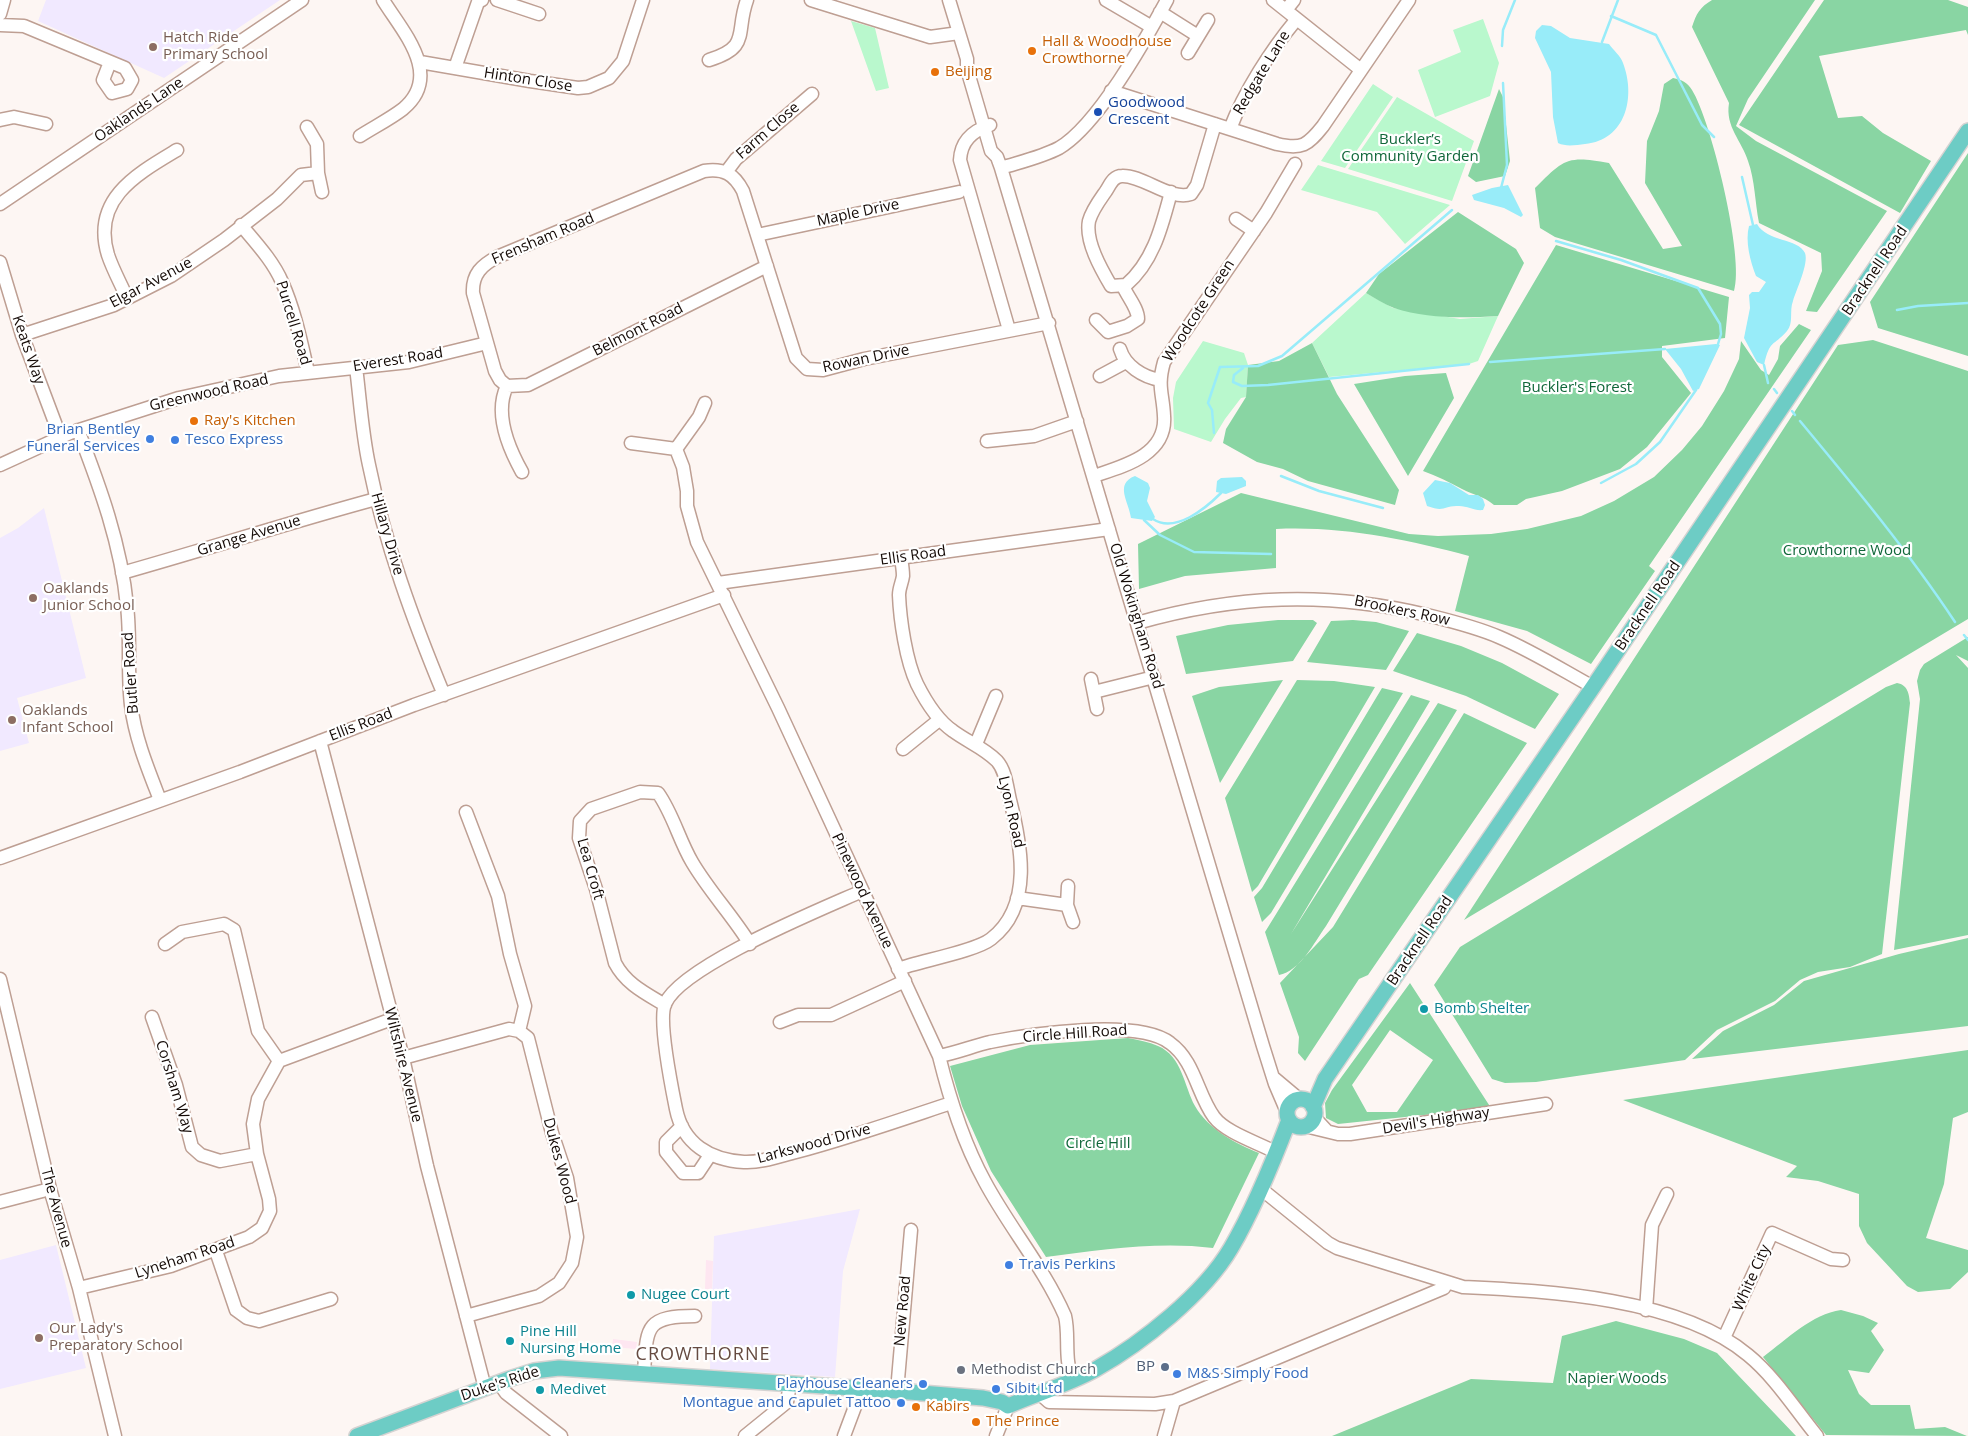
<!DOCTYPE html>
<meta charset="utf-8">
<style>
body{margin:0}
canvas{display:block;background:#fdf6f3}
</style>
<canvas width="1968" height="1436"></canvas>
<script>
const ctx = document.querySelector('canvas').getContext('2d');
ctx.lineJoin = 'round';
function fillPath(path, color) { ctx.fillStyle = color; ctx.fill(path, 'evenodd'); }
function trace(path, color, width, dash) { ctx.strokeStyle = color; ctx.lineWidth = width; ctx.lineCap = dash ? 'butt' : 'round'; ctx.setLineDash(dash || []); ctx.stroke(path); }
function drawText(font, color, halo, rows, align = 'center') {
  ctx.font = font + ' "Open Sans",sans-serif'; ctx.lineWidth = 4.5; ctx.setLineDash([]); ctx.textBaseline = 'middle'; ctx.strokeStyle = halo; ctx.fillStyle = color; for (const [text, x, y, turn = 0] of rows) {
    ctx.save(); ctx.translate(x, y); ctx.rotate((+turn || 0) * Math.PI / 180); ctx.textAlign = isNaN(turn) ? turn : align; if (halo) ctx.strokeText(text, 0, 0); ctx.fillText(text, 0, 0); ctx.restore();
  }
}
const industrial = new Path2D(`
 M706 1260 713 1261 712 1289H705Z
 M613 1339 637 1342 636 1349 612 1347Z`);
const education = new Path2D(`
 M46 0H280L164 78 38 21Z
 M44 508 86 678 17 698 29 743 0 751V538L18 528Z
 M860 1209 843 1271 835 1377 710 1369 714 1236Z
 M56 1245 86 1368 0 1389V1260Z`);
const green = new Path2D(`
 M1483 19 1499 63 1490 96 1435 117 1418 70 1461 52 1453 30Z
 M851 21 875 28 889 88 876 91Z
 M1373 84 1393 97 1345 168 1321 161Z
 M1397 97 1474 141 1452 201 1348 169Z
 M1318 165 1450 205 1405 244 1377 212 1301 190Z
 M1366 293 1393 308 1460 319 1498 316 1478 361 1469 364 1329 377 1312 343Z
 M1203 341 1244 353 1248 365 1246 397 1241 398 1225 419 1211 442 1174 429 1173 398 1176 382Z`);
const forest = new Path2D(`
 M1712 0H1815L1748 99 1736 126 1756 141 1887 211 1817 312 1806 311 1822 271 1821 253 1759 223C1755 203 1755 180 1748 161 1742 141 1725 127 1729 103L1692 27C1696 14 1700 7 1712 0Z
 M1824 0H1948L1968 7V35L1966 30 1819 56 1838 118 1862 116 1883 133 1931 161 1900 213 1739 125Z
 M1673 78C1682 80 1687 82 1692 90 1711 120 1745 259 1734 291L1555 237 1540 228 1535 188C1564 159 1567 155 1609 163L1663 249 1682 246 1645 183 1647 141 1659 111 1664 84Z
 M1499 89 1503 97 1510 161 1505 176 1476 182 1468 176Z
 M1968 153V356L1878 328 1870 302Z
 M1458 212 1516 249 1524 263 1498 316C1464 318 1427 319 1394 308 1384 304 1375 298 1366 293L1379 274Z
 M1556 245 1729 297 1725 338 1662 346V357L1691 393 1647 447 1620 469 1562 491 1526 499 1517 505H1494C1482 495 1475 496 1462 489 1449 482 1437 476 1423 471Z
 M1799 324 1811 330 1649 566 1655 571 1591 664 1527 631 1455 611 1469 556C1405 539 1343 526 1276 529V568L1185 576 1139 589 1138 544 1241 493 1409 534 1438 536 1491 534 1527 529 1581 516 1614 501 1654 477 1682 450 1702 426 1724 391 1739 359 1741 341 1761 370 1769 375 1778 359 1780 346Z
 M1873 340 1968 371V619L1464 920 1838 345Z
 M1312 343 1337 394 1399 490 1395 505 1308 481 1283 469 1257 462 1223 443 1226 429 1246 397 1248 365 1279 361Z
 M1446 373 1454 398 1408 476 1354 384 1405 376Z
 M1278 620H1313L1317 623 1293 661 1186 674 1176 636 1228 625Z
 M1353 620 1376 622 1409 631 1386 670 1307 662 1331 621Z
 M1417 633 1461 646 1502 663 1559 694 1535 729 1466 696 1393 671Z
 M1968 637V661L1956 655 1968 668V935L1894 950 1920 699 1917 681 1920 670 1924 664Z
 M1283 680 1220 783 1192 696 1219 687Z
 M1297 680 1334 681 1375 687 1258 886 1252 892 1225 798Z
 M1897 683C1908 685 1909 694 1910 703L1882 954 1850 967 1818 972 1800 980 1775 1001 1717 1030 1685 1060 1536 1082 1505 1083 1492 1079 1434 985 1460 947 1886 687Z
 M1382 688 1403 693 1271 913 1262 922 1254 897 1262 888Z
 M1411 695 1430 701 1291 934 1438 703 1457 710 1326 926C1314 943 1300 971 1279 975L1265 932Z
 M1464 713 1527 743 1368 975 1359 979 1305 1061 1298 1053 1299 1037 1280 983 1333 927Z
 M1968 938V1026L1692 1059 1723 1031 1774 1005 1804 981 1899 954Z
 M1410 983 1491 1108 1338 1124 1326 1118 1325 1103 1332 1090ZM1390 1030 1433 1060 1397 1112H1367L1352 1085Z
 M1128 1038C1138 1040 1149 1042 1158 1046 1182 1056 1184 1086 1195 1106 1208 1129 1236 1144 1259 1153L1213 1248C1158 1241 1100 1250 1046 1257L991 1171 962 1106 950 1066 1030 1045Z
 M1968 1050V1112L1953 1118 1944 1184 1926 1238 1968 1250V1272L1950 1289 1918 1292 1907 1286 1867 1243 1859 1226V1194L1818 1181 1786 1177 1797 1166 1623 1100Z
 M1841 1310 1863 1316 1878 1323 1871 1331 1884 1350 1869 1373 1848 1370 1859 1394 1871 1405H1910L1915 1429 1945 1427 1967 1436 1826 1435 1763 1357C1787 1339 1812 1314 1841 1310Z
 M1616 1321 1684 1339 1717 1353 1796 1436H1332L1471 1379 1553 1383 1562 1336Z`);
const water = new Path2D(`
 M1542 25 1551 26 1570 38 1609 44C1613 50 1621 56 1623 63 1636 97 1626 140 1585 144 1576 145 1566 147 1558 143L1553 117 1551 72 1535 38 1536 31Z
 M1508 185 1523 215 1521 217 1504 208 1474 200 1472 195 1492 188Z
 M1757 224C1767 242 1798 238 1805 253 1809 264 1796 290 1793 301 1789 311 1794 323 1787 331 1773 347 1770 339 1764 365L1757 362 1744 338 1750 308 1749 295 1752 292H1759L1766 282 1756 276C1750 261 1745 241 1749 226Z
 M1716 344 1720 345 1699 389 1693 391 1681 369 1665 349Z
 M1135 476 1148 483 1150 488 1147 501 1155 517 1152 521 1131 518C1129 502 1114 484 1135 476Z
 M1242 477 1246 481V486L1226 494 1216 492 1217 481 1221 478Z
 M1435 480 1450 483 1469 495H1478L1483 499 1485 505 1483 510C1474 511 1468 506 1459 506 1443 505 1446 513 1427 506L1423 493Z`);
const stream = new Path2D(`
 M1611 16 1656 35 1702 125 1714 137
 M1602 42 1618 0
 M1502 46 1503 30 1515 0
 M1742 177 1753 225
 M1501 188 1507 165 1503 83
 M1556 241 1621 260 1698 288 1720 324 1721 334 1718 344
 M1897 310 1918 306 1968 303
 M1490 362 1665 349
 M1764 365 1768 383
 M1243 368 1234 375 1233 382 1242 386 1268 385 1469 364
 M1774 389 1777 393
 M1792 411 1795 415
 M1800 421C1854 486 1908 551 1955 622
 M1214 433 1212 410 1208 403 1220 367 1258 366 1282 356 1452 210
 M1281 476 1319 491 1383 508
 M1601 483 1636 464 1660 442 1696 390
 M1153 519C1175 534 1206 508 1221 493
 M1144 520 1160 535 1194 552 1271 554
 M1964 635 1968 640`);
const minor = new Path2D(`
 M497 0 539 14
 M811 0 930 37 959 33
 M949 0 967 59V69L991 151 997 157 1001 168 1263 1046 1275 1084 1287 1112
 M1106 0 1152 27
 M1273 0 1361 70
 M1286 10 1294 0
 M1160 12 1198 36
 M0 14 4 0
 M0 25 24 26 125 68 132 80 127 89 112 93 103 80 110 62
 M1188 53 1208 20
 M709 60C751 47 735 33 747 0
 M420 62 530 81 578 88 588 87 609 78 623 61 643 0
 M455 68 478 2 482 0
 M1111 91 1277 144C1302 150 1308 145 1323 126L1409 0
 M0 120 14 117 46 124
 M990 125C972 131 961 141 960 160L1009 330
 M307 127 317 144 318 173 322 192
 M1230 129C1244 92 1271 50 1296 20
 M360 136C374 127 390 119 403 109 444 75 402 31 383 0
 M1001 168C1020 162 1042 157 1059 148 1097 126 1146 39 1167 0
 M727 171 736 159 812 94
 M1171 192C1162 225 1154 261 1126 285L1111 286C1101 269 1085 241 1089 221 1092 210 1099 201 1106 191 1110 185 1113 176 1122 176 1143 175 1170 201 1191 194L1197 185 1215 124
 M0 204 302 0
 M1236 219 1254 231
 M241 225C256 243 273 261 282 282 295 311 301 342 308 372
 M757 235 959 192
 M0 262 22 335 60 436
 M127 298C121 284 113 270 108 255 91 199 137 174 177 150
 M1096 320 1108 332 1127 326 1138 319C1138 308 1127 296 1123 286
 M22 335 114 305 171 276 224 240 277 199 301 175 318 173
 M1120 349C1125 366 1143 377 1160 380
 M356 367C360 399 362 433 369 465 385 544 413 620 444 695
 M1100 376 1126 362
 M507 386 500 380 495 371 473 293C472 274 482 265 497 257L704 171C724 168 734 174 743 191L796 358 807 369 823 370 864 359 1049 323
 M507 386 528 385 767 266
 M507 386C494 413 508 447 522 472
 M705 403 699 417 676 449 683 467 687 491V506L697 542 778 708 939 1056C950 1100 963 1142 985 1182 1009 1227 1044 1268 1065 1316 1070 1336 1063 1362 1074 1380
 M78 430C100 487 121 544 127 606 131 639 127 672 131 705 135 738 148 769 160 800
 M987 441 1034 436 1077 421
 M631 443 676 449
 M0 465 70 433 179 398 279 376 409 362 487 343
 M1094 476C1124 466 1167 455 1164 416 1163 393 1157 387 1164 362L1266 213 1295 164
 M122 573C207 549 291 522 376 499
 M718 583 1109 529
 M1137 623C1235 595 1327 591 1427 615 1451 621 1476 627 1499 637 1532 651 1562 670 1593 687
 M1091 679 1097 709
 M1094 692 1154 677
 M320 741 403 1058 427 1166 485 1388
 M976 744 996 696
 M903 749 939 720
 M466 812 498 896 510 954 525 1006 519 1031
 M0 858 240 772 414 705 724 595
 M1068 886 1067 905 1073 922
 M862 891C822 909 681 966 665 1004 658 1021 672 1089 676 1109 683 1144 710 1160 744 1162 761 1163 780 1156 796 1152 849 1138 900 1120 951 1103
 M1017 898 1067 905
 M165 944 182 932 224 924 234 930 258 1031 279 1061
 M898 969C920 961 976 951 991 939 1034 906 1021 844 1010 800 1007 788 1006 771 997 761 984 748 968 742 953 731 937 720 926 702 917 684 906 661 900 620 899 595 899 588 902 583 903 576 903 570 902 564 901 558
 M0 979 50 1189 79 1288 115 1436
 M665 1005C645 993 626 984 615 963L596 889 579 838 580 821 591 809 640 792 658 793C673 814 679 840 692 862 709 891 732 915 750 944
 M152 1017 176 1085 192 1147 201 1155 220 1161 257 1154
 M780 1022 798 1015H831L905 981
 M939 1056C956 1053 973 1046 990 1042 1030 1034 1138 1018 1170 1043 1195 1061 1197 1094 1214 1117 1226 1133 1259 1143 1277 1153
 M403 1058 509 1029 519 1031 528 1038 552 1133 567 1178 577 1237 572 1263 559 1283 539 1296 466 1316
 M1274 1078 1299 1099
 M1314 1117 1327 1131
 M682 1126 666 1142V1152L683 1173H698L710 1155
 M1305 1126 1338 1134H1350L1546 1104
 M1260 1188 1328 1243 1337 1248 1447 1282 1463 1287C1549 1291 1680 1298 1748 1355 1775 1377 1795 1409 1817 1436
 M0 1202 50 1189
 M216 1251 236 1310 247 1318 259 1321 331 1299
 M79 1288 171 1266 249 1237 262 1228 270 1211 269 1199 257 1154 253 1124 258 1099 279 1061 392 1019
 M1646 1310 1652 1225 1667 1194
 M1724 1338 1772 1233 1831 1259 1843 1260
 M644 1373C647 1328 644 1316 695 1316
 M499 1383 506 1393 561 1436
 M897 1391 911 1230
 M1040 1394 1049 1402 1155 1404 1174 1401 1444 1288 1447 1282
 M745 1436 787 1402 790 1384
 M844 1436 862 1388
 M996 1436 1008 1406
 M1164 1436 1174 1401`);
const major = new Path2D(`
 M1287 1113a14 14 0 1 1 28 0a14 14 0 1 1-28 0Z
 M1313 1107 1325 1079 1593 687 1968 131
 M357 1436 509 1379 534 1371 559 1368 897 1391 983 1398 1002 1402 1008 1406C1037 1393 1068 1385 1096 1369 1142 1343 1204 1294 1231 1248 1254 1209 1273 1162 1289 1120`);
const markers = [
 [153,47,5,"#8d6e63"],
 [1032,51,5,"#e8710a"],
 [935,72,5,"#e8710a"],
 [1098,112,5,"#1a4fb4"],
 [194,421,5,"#e8710a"],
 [150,439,5,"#3f7fe0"],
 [175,440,5,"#3f7fe0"],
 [33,598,5,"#8d6e63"],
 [12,720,5,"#8d6e63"],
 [1424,1009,5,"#0f9aa8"],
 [1009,1265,5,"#3f7fe0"],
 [631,1295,5,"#0f9aa8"],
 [39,1338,5,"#8d6e63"],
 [510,1341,5,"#0f9aa8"],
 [1165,1367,5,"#5c6f8a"],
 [961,1370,5,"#6b7280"],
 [1177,1374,5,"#3f7fe0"],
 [923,1384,5,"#3f7fe0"],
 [996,1389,5,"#3f7fe0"],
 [540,1390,5,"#0f9aa8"],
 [901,1403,5,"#3f7fe0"],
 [916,1407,5,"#e8710a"],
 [976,1422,5,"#e8710a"]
];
const educationNames = [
 ["Hatch Ride",163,38],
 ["Primary School",163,55],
 ["Oaklands",43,589],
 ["Junior School",43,606],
 ["Oaklands",22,711],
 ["Infant School",22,728],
 ["Our Lady's",49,1329],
 ["Preparatory School",49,1346]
];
const foodNames = [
 ["Hall & Woodhouse",1042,42],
 ["Crowthorne",1042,59],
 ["Beijing",945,72],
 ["Ray's Kitchen",204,421],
 ["Kabirs",926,1407],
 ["The Prince",986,1422]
];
const streetNames = [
 ["Redgate Lane",1262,73,-59],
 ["Hinton Close",528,80,9],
 ["Oaklands Lane",139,110,-34],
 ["Farm Close",768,131,-41],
 ["Maple Drive",858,213,-12],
 ["Frensham Road",543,239,-23],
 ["Bracknell Road",1875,271,-56],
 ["Elgar Avenue",151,283,-28],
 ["Woodcote Green",1199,311,-57],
 ["Purcell Road",293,323,73],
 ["Belmont Road",638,330,-27],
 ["Keats Way",28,350,71],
 ["Rowan Drive",866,359,-12],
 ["Everest Road",398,360,-9],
 ["Greenwood Road",209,393,-13],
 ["Hillary Drive",387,534,74],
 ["Grange Avenue",249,536,-17],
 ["Ellis Road",913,556,-8],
 ["Bracknell Road",1648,606,-56],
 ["Brookers Row",1402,611,12],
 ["Old Wokingham Road",1136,616,73],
 ["Butler Road",131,673,-94],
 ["Ellis Road",361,725,-21],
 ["Lyon Road",1011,812,77],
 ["Lea Croft",590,869,74],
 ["Pinewood Avenue",862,891,65],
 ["Bracknell Road",1420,941,-56],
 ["Circle Hill Road",1075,1034,-4],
 ["Wiltshire Avenue",403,1065,76],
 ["Corsham Way",174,1087,73],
 ["Devil's Highway",1436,1121,-9],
 ["Larkswood Drive",814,1144,-15],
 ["Dukes Wood",559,1161,75],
 ["The Avenue",56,1208,75],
 ["Lyneham Road",185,1258,-18],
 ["White City",1752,1278,-66],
 ["New Road",903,1311,-85],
 ["Duke's Ride",500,1384,-18]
];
const transitNames = [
 ["Goodwood",1108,103],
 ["Crescent",1108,120]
];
const parkNames = [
 ["Buckler’s",1410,140],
 ["Community Garden",1410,157],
 ["Buckler's Forest",1577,388],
 ["Crowthorne Wood",1847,551],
 ["Circle Hill",1098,1144],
 ["Napier Woods",1617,1379]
];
const shopNames = [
 ["Brian Bentley",140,430,"right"],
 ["Funeral Services",140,447,"right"],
 ["Tesco Express",185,440],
 ["Travis Perkins",1019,1265],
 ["M&S Simply Food",1187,1374],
 ["Playhouse Cleaners",913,1384,"right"],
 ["Sibit Ltd",1006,1389],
 ["Montague and Capulet Tattoo",891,1403,"right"]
];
const cultureNames = [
 ["Bomb Shelter",1434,1009],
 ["Nugee Court",641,1295],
 ["Pine Hill",520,1332],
 ["Nursing Home",520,1349],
 ["Medivet",550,1390]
];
const serviceNames = [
 ["BP",1155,1367]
];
const worshipNames = [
 ["Methodist Church",971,1370]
];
const quarterNames = [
 ["CROWTHORNE",703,1355]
];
fillPath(industrial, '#fee6f1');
fillPath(education, '#f1e9ff');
fillPath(green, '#b9f8cd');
fillPath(forest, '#89d5a3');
fillPath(water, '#98ecf9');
trace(stream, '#98ecf9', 2.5);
trace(minor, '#be9f93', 15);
trace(major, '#d5d3d2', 18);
trace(minor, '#fff', 12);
trace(major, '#6dccc5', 15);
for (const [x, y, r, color] of markers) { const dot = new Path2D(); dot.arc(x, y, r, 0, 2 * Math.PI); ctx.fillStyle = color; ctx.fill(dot); trace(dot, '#fff', 2); }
drawText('15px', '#785e54', '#fff', educationNames, 'left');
drawText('15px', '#c56008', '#fff', foodNames, 'left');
drawText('15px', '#140a06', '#fff', streetNames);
drawText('15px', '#164399', '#fff', transitNames, 'left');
drawText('15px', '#10673a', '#fff', parkNames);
drawText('15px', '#366cbe', '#fff', shopNames, 'left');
drawText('15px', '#0d838f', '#fff', cultureNames, 'left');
drawText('15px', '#4e5e75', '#fff', serviceNames, 'right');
drawText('15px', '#5b616d', '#fff', worshipNames, 'left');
ctx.letterSpacing = '1px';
drawText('18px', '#664b41', '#fff', quarterNames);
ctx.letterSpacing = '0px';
</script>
